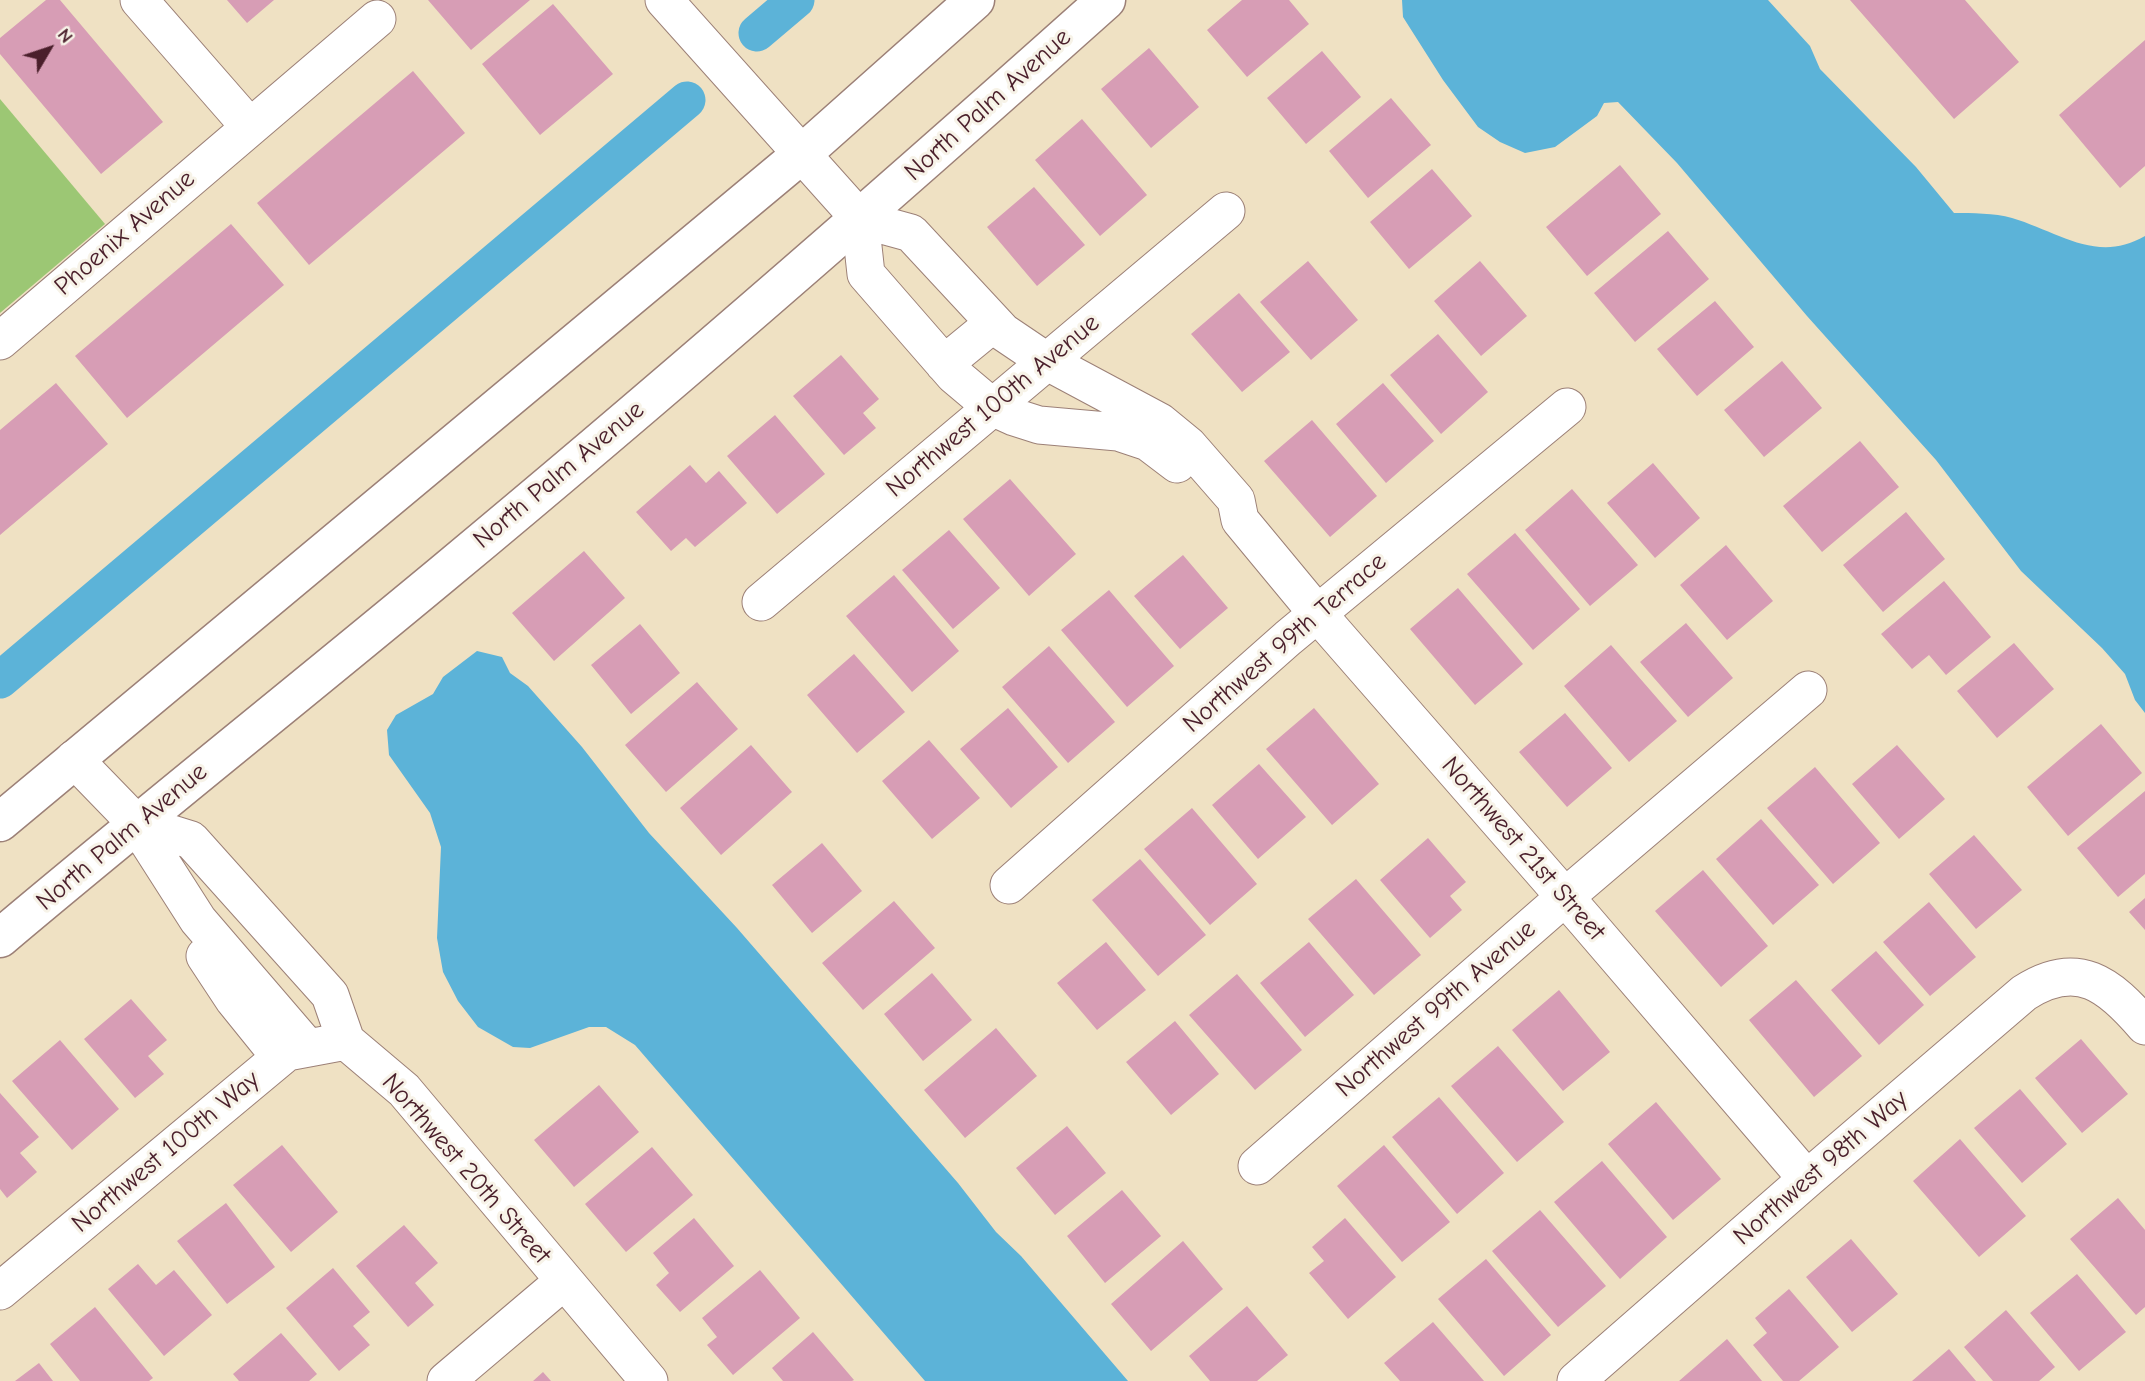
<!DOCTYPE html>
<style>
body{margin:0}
#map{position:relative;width:2145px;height:1381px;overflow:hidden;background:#efe1c3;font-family:"Comic Neue",sans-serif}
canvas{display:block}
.north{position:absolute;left:14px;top:14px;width:70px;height:70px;-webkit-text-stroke:5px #f7f3e8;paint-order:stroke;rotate:51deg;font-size:19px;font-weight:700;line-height:28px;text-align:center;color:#4a1f2b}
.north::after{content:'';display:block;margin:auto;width:24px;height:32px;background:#4a1f2b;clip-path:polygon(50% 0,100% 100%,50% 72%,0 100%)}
</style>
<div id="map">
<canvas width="2145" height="1381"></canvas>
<div class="north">N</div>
</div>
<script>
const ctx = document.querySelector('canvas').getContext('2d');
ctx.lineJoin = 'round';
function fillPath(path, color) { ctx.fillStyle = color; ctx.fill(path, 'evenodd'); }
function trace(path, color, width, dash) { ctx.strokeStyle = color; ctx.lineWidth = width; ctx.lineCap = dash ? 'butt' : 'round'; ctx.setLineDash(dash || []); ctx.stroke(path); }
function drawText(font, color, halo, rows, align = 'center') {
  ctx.font = font + ' "Comic Neue",sans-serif'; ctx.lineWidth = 6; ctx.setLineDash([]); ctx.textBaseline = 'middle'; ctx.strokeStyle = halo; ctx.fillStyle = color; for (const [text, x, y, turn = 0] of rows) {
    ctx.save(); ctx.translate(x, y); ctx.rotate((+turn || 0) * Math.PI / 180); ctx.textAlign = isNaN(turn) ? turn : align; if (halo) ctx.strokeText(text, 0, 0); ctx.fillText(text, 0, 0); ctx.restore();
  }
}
const green = new Path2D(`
 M0 99 105 224 0 313Z`);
const water = new Path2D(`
 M1402 0H1768L1810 46 1820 69 1916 167 1954 213C1972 213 1994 213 2012 218 2059 232 2097 264 2145 236V713L2135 700 2125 674 2102 648 2021 571 1936 460 1807 316 1677 163 1618 102 1604 103 1597 116 1555 147 1525 153 1500 142 1478 127 1443 80 1403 17Z
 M477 651 502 657 510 673 528 686 582 747 649 833 737 928 958 1183 996 1232 1021 1256 1128 1381H925L635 1045 606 1027H589L530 1048 513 1047 478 1027 458 1001 443 972 437 938 441 847 430 813 389 755 387 730 396 715 433 694 443 677Z`);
const canal = new Path2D(`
 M757 33 796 0
 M0 680 687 100`);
const building = new Path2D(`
 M46 0H60L163 122 101 174 0 54V38Z
 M227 0H274L247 23Z
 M428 0H530L471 50Z
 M1242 0H1289L1309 24 1247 77 1207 30Z
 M1850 0H1965L2019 62 1954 119Z
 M553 4 613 74 540 135 482 64Z
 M2145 40V166L2120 188 2059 115Z
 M1149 48 1199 107 1151 148 1101 89Z
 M1322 51 1361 97 1306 144 1267 98Z
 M413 71 465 133 309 265 257 203Z
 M1391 98 1431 145 1368 198 1329 151Z
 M1082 119 1147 195 1100 236 1035 160Z
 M1620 165 1661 214 1587 276 1546 227Z
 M1432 169 1472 216 1409 269 1370 222Z
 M1034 187 1085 245 1037 286 987 227Z
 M231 224 284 285 127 418 75 356Z
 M1668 231 1709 279 1635 342 1594 293Z
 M1308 261 1358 320 1311 360 1260 302Z
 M1480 261 1527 316 1481 356 1434 301Z
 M1239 293 1290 352 1242 392 1191 334Z
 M1715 301 1754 347 1697 396 1657 349Z
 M1438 334 1488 392 1441 434 1390 375Z
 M841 355 879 399 863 413 876 428 844 455 793 396Z
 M1782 361 1822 408 1764 457 1724 410Z
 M56 383 108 444 0 535V430Z
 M1383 383 1434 441 1386 483 1336 424Z
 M775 415 825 474 777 514 727 456Z
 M1312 420 1377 496 1330 537 1264 461Z
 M1860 441 1899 487 1822 552 1783 506Z
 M1653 463 1700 518 1655 558 1607 503Z
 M690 465 706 483 719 471 747 503 695 547 686 538 671 551 636 512Z
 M1010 479 1076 554 1029 596 963 519Z
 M1572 489 1638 565 1590 606 1525 530Z
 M1906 512 1945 559 1883 612 1843 565Z
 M949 530 1000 588 953 629 902 570Z
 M1515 533 1580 609 1533 650 1467 574Z
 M1726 545 1773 601 1727 640 1680 585Z
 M584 551 625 598 554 661 512 613Z
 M1183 555 1228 608 1180 649 1134 596Z
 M894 575 959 651 912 692 846 616Z
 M1944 581 1991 637 1946 675 1929 655 1912 669 1881 634Z
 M1458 588 1523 664 1475 705 1410 629Z
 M1109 590 1174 666 1127 707 1061 630Z
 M1686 623 1733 678 1688 717 1640 662Z
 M640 624 680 673 631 714 591 665Z
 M2014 643 2054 689 1997 738 1957 691Z
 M1611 645 1677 721 1629 762 1564 686Z
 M1049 646 1115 722 1068 763 1002 687Z
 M854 654 905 712 857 753 807 695Z
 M697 682 738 729 666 792 625 745Z
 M1008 708 1058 767 1011 808 960 749Z
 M1314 708 1379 784 1332 825 1266 749Z
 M1565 713 1612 768 1567 807 1519 752Z
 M2101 724 2142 773 2068 836 2027 787Z
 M929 740 980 798 932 839 882 781Z
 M751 745 792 792 721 855 680 808Z
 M1897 745 1945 799 1899 839 1852 784Z
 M1259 764 1306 817 1258 859 1212 805Z
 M1815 767 1880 843 1833 884 1767 808Z
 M2145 791V874L2118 897 2077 848Z
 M1192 808 1257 884 1210 925 1144 849Z
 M1761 819 1819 885 1773 925 1716 859Z
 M1974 835 2022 890 1976 929 1929 874Z
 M1428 838 1466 882 1450 896 1462 910 1430 938 1380 880Z
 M822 843 862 891 812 933 772 885Z
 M1140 859 1206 935 1158 976 1092 900Z
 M1703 870 1768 946 1721 987 1655 911Z
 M1356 879 1421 955 1374 995 1308 919Z
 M2145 898V930L2129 912Z
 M894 901 935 948 863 1010 822 963Z
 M1929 902 1976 957 1930 996 1883 942Z
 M1106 942 1146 990 1097 1030 1057 983Z
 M1309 942 1354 995 1305 1037 1260 983Z
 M1876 951 1924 1005 1879 1045 1831 990Z
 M932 973 972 1020 923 1061 884 1014Z
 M1237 974 1302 1050 1255 1090 1189 1015Z
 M1796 980 1862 1056 1814 1097 1749 1020Z
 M1559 990 1610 1052 1563 1091 1512 1030Z
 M131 999 167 1040 148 1056 164 1074 135 1098 84 1039Z
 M1175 1021 1219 1074 1171 1115 1126 1062Z
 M996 1028 1037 1076 965 1138 924 1090Z
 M2081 1039 2128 1094 2082 1133 2035 1078Z
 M60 1040 119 1109 72 1150 12 1081Z
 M1498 1046 1564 1122 1517 1162 1451 1086Z
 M599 1085 639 1132 574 1187 534 1140Z
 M2020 1089 2067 1144 2022 1183 1974 1128Z
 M0 1093 39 1137 20 1153 37 1172 7 1198 0 1189Z
 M1439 1097 1504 1173 1457 1214 1392 1137Z
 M1656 1102 1721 1179 1673 1220 1608 1144Z
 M1067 1126 1106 1173 1055 1215 1016 1168Z
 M1960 1139 2026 1216 1979 1257 1913 1181Z
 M282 1145 338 1212 291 1252 233 1185Z
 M1384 1145 1450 1222 1402 1262 1337 1186Z
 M652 1147 693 1195 626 1252 585 1204Z
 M1602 1161 1667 1237 1620 1279 1554 1202Z
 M1122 1190 1161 1236 1105 1283 1067 1236Z
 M2118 1198 2145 1230V1307L2136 1315 2070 1239Z
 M226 1203 275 1267 227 1304 177 1241Z
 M1540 1210 1606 1286 1558 1327 1492 1251Z
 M694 1218 734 1266 680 1312 656 1285 669 1273 653 1253Z
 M1345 1218 1396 1277 1348 1319 1309 1273 1324 1261 1312 1247Z
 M404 1225 438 1263 415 1283 434 1305 408 1327 356 1266Z
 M1851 1239 1898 1294 1852 1332 1806 1277Z
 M1183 1241 1223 1289 1151 1351 1111 1304Z
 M1486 1259 1551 1335 1504 1376 1438 1299Z
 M138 1264 156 1285 174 1270 212 1315 164 1356 108 1289Z
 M333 1268 370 1312 353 1326 370 1345 339 1371 286 1308Z
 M760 1270 800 1318 733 1375 707 1345 717 1337 702 1318Z
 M2077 1274 2126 1332 2079 1371 2030 1313Z
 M1789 1289 1839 1347 1799 1381H1783L1753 1345 1767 1333 1755 1318Z
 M1247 1306 1288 1355 1257 1381H1210L1189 1356Z
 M95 1307 153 1378 149 1381H80L50 1344Z
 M2006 1310 2055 1367 2039 1381H1993L1964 1347Z
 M1433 1322 1484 1381H1400L1384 1363Z
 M813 1332 854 1380 852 1381H783L772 1368Z
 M281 1333 317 1374 309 1381H239L233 1374Z
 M1727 1339 1762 1381H1679Z
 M1949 1349 1976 1381H1912Z
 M39 1363 53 1381H15Z
 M543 1372 551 1381H533Z`);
const minor = new Path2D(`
 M139 0 249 126
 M664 0 860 219 911 233 1003 332 1046 361 1160 422 1188 445 1236 500 1240 520 1317 613 1585 920 1807 1179
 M860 219 866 274 954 375 992 407 1014 417 1039 425 1118 432 1148 442 1177 464
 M0 341 377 19
 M944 364 994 323
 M761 602 1226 211
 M74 759 136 823 198 920 308 1048
 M136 823 191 840 330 995 346 1041 404 1090 649 1381
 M1009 885 1288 638 1567 407
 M205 956 234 1000 280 1057
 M1257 1166 1565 897 1808 690
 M0 1291 287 1052 346 1041
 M446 1381 564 1281
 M1576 1381 1807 1179 2024 993C2078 958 2110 985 2145 1026`);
const major = new Path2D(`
 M0 822 803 153 975 0
 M0 938C147 814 297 695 445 572 669 386 889 194 1106 0`);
const streetNames = [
 ["North Palm Avenue",988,105,-42],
 ["Phoenix Avenue",125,233,-41],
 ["Northwest 100th Avenue",993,406,-40],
 ["North Palm Avenue",559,475,-40],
 ["Northwest 99th Terrace",1285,643,-41],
 ["North Palm Avenue",122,837,-40],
 ["Northwest 21st Street",1523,849,49],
 ["Northwest 99th Avenue",1436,1009,-41],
 ["Northwest 100th Way",166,1152,-40],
 ["Northwest 98th Way",1821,1168,-41],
 ["Northwest 20th Street",466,1169,49]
];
fillPath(green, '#9cc774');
fillPath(water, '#5cb3d8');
trace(canal, '#5cb3d8', 37);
fillPath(building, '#d79db5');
trace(minor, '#9c8077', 39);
trace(major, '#9c8077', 41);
trace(minor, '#fff', 37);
trace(major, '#fff', 38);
drawText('26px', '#4a1f2b', '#f7f3e8', streetNames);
</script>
